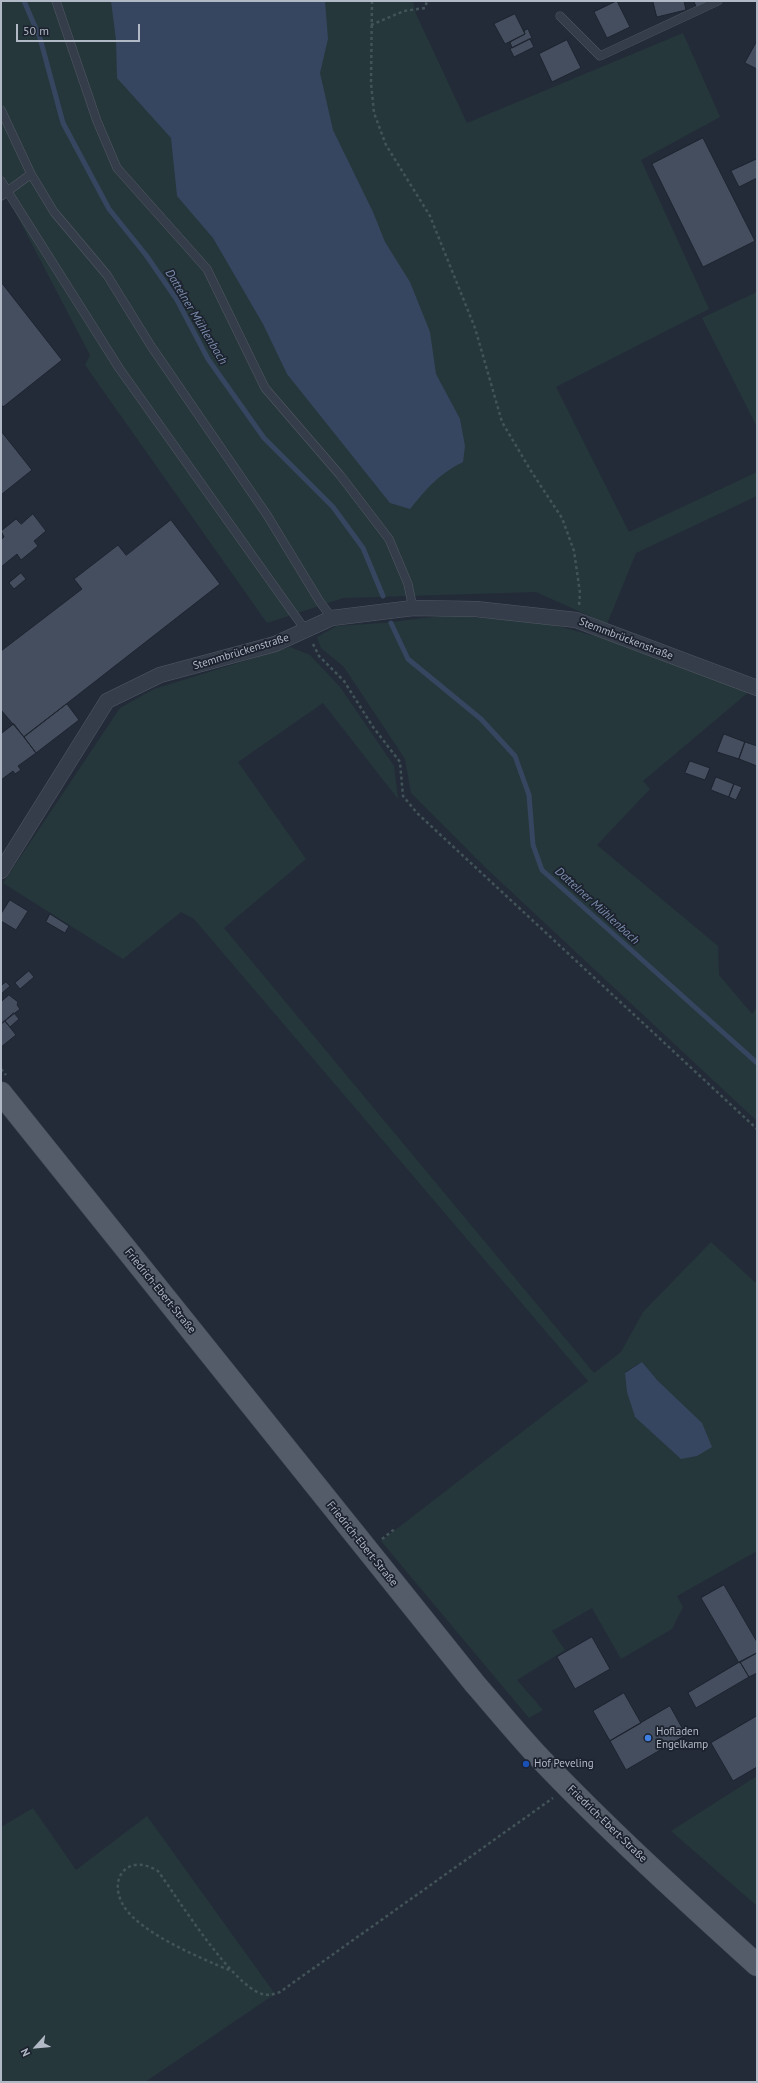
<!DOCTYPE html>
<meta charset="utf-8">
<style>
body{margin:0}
#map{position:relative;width:758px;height:2083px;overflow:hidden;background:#232b39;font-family:"PT Sans",sans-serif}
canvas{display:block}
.frame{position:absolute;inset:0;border:2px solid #b1b8c6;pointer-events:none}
.north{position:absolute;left:16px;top:2027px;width:40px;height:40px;-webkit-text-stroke:3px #1c222e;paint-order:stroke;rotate:243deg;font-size:11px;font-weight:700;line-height:16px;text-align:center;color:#b1b8c6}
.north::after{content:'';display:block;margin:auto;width:14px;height:18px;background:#b1b8c6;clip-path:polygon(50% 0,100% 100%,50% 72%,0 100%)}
.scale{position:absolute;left:16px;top:24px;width:124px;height:18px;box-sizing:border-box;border:2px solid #b1b8c6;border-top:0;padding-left:5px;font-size:12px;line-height:14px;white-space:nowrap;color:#b1b8c6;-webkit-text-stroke:3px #1c222e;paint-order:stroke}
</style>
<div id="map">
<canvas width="758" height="2083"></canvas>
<div class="frame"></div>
<div class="north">N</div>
<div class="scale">50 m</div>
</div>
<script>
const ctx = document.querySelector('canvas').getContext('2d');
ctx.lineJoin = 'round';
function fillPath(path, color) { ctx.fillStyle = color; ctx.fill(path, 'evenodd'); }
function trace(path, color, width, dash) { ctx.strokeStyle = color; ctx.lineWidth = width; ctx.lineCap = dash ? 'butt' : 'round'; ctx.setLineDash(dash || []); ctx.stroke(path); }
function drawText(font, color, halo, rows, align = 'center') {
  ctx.font = font + ' "PT Sans",sans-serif'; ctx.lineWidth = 3.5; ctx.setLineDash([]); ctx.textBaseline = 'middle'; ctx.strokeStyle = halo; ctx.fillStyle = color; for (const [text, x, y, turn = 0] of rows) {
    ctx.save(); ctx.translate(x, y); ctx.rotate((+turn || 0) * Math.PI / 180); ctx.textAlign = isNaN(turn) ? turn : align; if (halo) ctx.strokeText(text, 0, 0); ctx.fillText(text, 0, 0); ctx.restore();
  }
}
const green = new Path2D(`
 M1 1H413L416 14 467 123 683 33 720 117 641 160 709 309 556 387 629 532 757 472V496L636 553 607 624 536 592 343 598 267 623 85 365 90 355 1 185Z
 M757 292V427L702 318Z
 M449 615 546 623 610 640 750 691 643 781 650 789 597 845 718 946 719 975 752 1014 757 1007V1121L487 869 411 793 405 759 344 667 321 648 317 637 337 626 383 623Z
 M290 647 310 655 340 687 394 766 398 799 323 703 238 762 306 859 224 928 594 1373 621 1352 643 1312 711 1242 757 1284V1551L677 1596 683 1607 672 1629 621 1659 592 1608 552 1631 565 1650 517 1680 543 1710 529 1718 381 1541 588 1381 194 919 181 912 123 959 3 883 120 708 154 689ZM642 1362 658 1381 625 1372Z
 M757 1776V1906L671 1831Z
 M33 1808 76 1870 147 1816 275 1994 145 2082H1V1827Z`);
const water = new Path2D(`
 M111 1H325L328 39 320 73 333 130 373 212 385 242 410 282 430 332 436 374 460 419 465 446 463 462C439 474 427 488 410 509L390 503 287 374 263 324 213 238 177 196 171 138 117 78 116 40Z
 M642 1362 658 1381 702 1423 712 1447 697 1456 681 1459 635 1417 627 1392 625 1373Z`);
const stream = new Path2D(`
 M24 1 40 38 63 123 109 209 146 255 177 300 208 359 264 438 333 507 363 548 383 596
 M391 623 408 659 481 719 515 756 529 795 533 845 542 870 757 1063`);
const building = new Path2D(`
 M617 1 630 27 607 38 594 12Z
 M653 1H684L686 10 657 17Z
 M694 1H713L697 8Z
 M515 14 525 34 505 44 494 24Z
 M528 29 532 38 512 48 510 42 525 34 524 31Z
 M530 39 534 47 514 57 510 49Z
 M567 40 581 68 552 82 539 54Z
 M757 41V69L745 63Z
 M703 138 755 241 703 267 652 164Z
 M757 159V178L739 187 731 171Z
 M1 282 62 360 3 407 1 404Z
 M1 431 32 470 2 494 1 492Z
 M33 514 46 531 34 541 38 546 21 560 17 554 1 567V540L4 537 1 531 16 519 21 524Z
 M171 520 220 584 24 737 1 710V651L82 589 74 579 118 545 126 555Z
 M21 573 26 579 14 589 9 583Z
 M67 704 79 720 36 753 24 737Z
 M14 724 36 753 18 766 21 770 15 774 13 771 1 780V734Z
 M724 734 745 742 739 759 717 752Z
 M745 742 757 746V766L739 759Z
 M690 761 710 768 705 780 685 773Z
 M716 777 734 784 729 797 711 790Z
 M734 784 742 787 736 800 729 797Z
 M10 900 28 911 16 930 1 921V914Z
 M50 914 69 926 65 933 46 922Z
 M29 971 34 977 20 989 15 983Z
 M6 982 10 986 1 994V986Z
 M9 995 18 1002 17 1005 20 1009 1 1024V1002Z
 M14 1013 19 1019 10 1027 5 1021Z
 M5 1021 16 1035 1 1047V1024Z
 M724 1585 757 1642V1653L739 1663 701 1598Z
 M592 1637 610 1669 575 1689 557 1657Z
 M757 1653V1673L749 1677 740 1662Z
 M740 1662 749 1677 696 1708 688 1693Z
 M624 1693 641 1723 610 1741 593 1711Z
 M670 1706 686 1735 626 1770 610 1741Z
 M757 1716V1767L733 1781 711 1743Z`);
const path = new Path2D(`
 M372 1 371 83 374 113 386 145 430 216 475 328 502 422 531 471 562 518 574 551 580 593 579 606
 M371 25 404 11 425 8 427 1
 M313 644 319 656 344 681 373 727 400 762 403 796 417 813 757 1129
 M1 1069 6 1075
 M382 1539 396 1528
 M229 1970C200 1958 143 1934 125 1908 106 1880 127 1852 158 1871 179 1900 231 1984 262 1994 269 1996 274 1994 280 1992L553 1798`);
const service = new Path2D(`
 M56 1 97 121 117 168 207 269 265 388 340 475 389 539 408 584 413 608
 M560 16 600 56 718 1
 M1 110 31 174 54 212 107 275 151 346 267 515 320 602 332 618
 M1 181 119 368 306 631
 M1 196 31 174`);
const minor = new Path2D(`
 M1 871 107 701 160 675 275 644 332 618 413 608 476 609 576 620 757 688`);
const primary = new Path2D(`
 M1 1093 475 1684C495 1707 514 1730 535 1753 605 1827 681 1896 757 1965`);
const markers = [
 [648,1738,4,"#3f7fe0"],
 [526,1764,4,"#1a4fb4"]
];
const streetNames = [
 ["Stemmbrückenstraße",626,639,21],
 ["Stemmbrückenstraße",241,652,-17],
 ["Friedrich-Ebert-Straße",160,1291,51],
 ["Friedrich-Ebert-Straße",362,1544,51],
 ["Friedrich-Ebert-Straße",607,1824,44]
];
const poiNames = [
 ["Hofladen",656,1732],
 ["Engelkamp",656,1745],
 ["Hof Peveling",534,1764]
];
const waterNames = [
 ["Dattelner Mühlenbach",196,317,59],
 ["Dattelner Mühlenbach",597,906,42]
];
fillPath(green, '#25373a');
fillPath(water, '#374660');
trace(stream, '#374660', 5);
fillPath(building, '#444e5e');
trace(building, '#1e2430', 1);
trace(service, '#515864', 9);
trace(minor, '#515864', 16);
trace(primary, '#3f4653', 23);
trace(path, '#425458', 2.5, [3, 3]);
trace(service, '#363d4a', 8);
trace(minor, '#363d4a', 15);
trace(primary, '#545c6a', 22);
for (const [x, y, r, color] of markers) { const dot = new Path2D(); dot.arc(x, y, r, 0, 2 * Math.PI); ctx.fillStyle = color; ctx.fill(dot); trace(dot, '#1c222e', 1.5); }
drawText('11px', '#b1b8c6', '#1c222e', streetNames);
drawText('11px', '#b1b8c6', '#1c222e', poiNames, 'left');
drawText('italic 12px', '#7a8dad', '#1c222e', waterNames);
</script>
